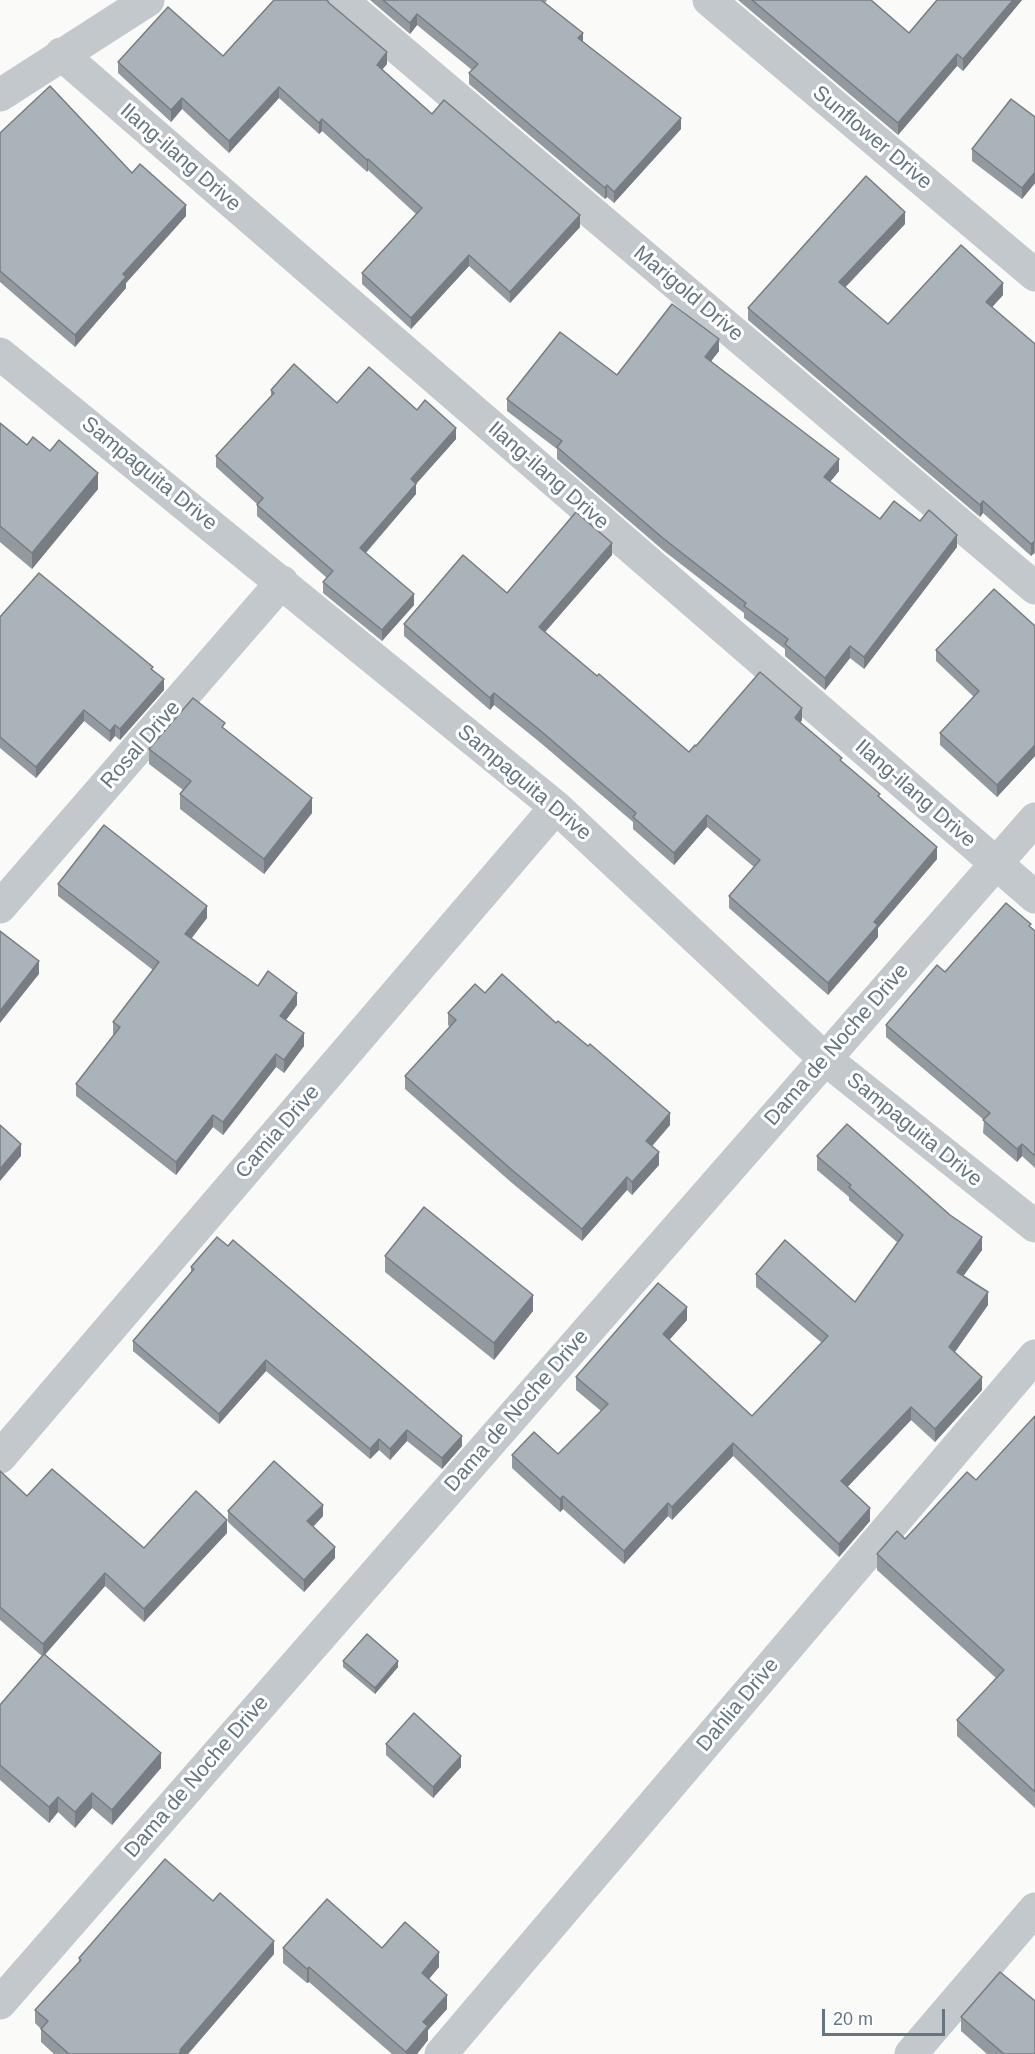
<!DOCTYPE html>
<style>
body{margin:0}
#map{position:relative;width:1035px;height:2054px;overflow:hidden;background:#fafaf8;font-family:Helvetica,sans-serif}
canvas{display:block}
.scale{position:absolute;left:822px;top:2009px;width:123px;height:27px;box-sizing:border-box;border:3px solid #657683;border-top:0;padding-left:8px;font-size:18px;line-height:21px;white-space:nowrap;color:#657683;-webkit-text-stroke:4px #fff;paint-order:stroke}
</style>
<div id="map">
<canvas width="1035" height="2054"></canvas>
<div class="scale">20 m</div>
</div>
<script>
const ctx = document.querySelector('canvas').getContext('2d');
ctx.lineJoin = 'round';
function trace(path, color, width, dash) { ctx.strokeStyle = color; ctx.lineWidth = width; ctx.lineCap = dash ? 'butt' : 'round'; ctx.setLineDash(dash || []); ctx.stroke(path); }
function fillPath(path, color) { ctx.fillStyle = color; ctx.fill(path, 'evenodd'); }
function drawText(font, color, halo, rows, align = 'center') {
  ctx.font = font + ' Helvetica,sans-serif'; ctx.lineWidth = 6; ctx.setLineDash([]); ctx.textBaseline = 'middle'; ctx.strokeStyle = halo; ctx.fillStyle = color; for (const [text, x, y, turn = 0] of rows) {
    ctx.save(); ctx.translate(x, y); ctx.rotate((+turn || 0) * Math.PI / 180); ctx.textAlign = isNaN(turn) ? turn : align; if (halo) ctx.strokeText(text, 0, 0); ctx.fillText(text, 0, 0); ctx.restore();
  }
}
const minor = new Path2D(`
 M341 0 1035 588
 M709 0 1035 275
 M61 54 1035 897
 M0 95 148 0
 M0 354 556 807 824 1058 1035 1226
 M0 907 282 582
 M0 1457 556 807
 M0 2003 1035 819
 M441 2054 1035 1356
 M911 2054 1035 1909`);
const wall = new Path2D(`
 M370 0H547L545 3 583 42 681 129 614 203 607 197 605 199 469 84V73L472 70 417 25 410 34Z
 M738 0H871L909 33 1022 0 963 71 957 66 898 135Z
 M329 3 387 64 382 69 432 114 580 227 510 303 469 266 411 329 362 284V273L416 214 368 170 367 172 322 131 319 134 279 98 229 153 182 109 171 122 118 73V62L223 56Z
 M1035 117V183L1022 199 972 161V149Z
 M0 133 132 173 186 216 126 283V288L75 347 0 282Z
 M905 224 845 287 888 324 1003 295 992 307 1035 344V553L1031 556 983 513 980 517 748 320V308Z
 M719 351 711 361 839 471 830 482 880 519 920 521 957 547 864 669 850 658 825 690 785 656V649L744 618V613L664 551 557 459V449L507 411V399L617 375Z
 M271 390 337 403 417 410 456 439 416 484V494L366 553 414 605 382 641 323 593V582L327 578 257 516V504L216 467V456L271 397Z
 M0 423 27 445 50 451 98 489 32 569 0 542Z
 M612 555 545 632 689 752 696 746 802 720 800 723 880 798 937 859 878 928V937L828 995 729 908V896L754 867 707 827 674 865 633 829V822L542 744 494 705 490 710 404 636V624L507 593Z
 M0 617 153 670 164 690 120 740 115 736 110 742 84 721 36 778 0 748Z
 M1035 626V756L997 797 940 745V733L974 697 936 661V650Z
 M225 730 312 813 264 874 180 809V794L183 790 149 764V749Z
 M58 884 207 918 192 938 258 986 297 1005 286 1020 304 1046 284 1073 276 1067 223 1135 213 1127 176 1175 76 1096V1084L114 1035 113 1034V1022L153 970 58 896Z
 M1031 928 1035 931V1168L1022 1156 1017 1162 983 1133 984 1120 886 1037V1025L945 972Z
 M485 993 670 1125 652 1146 659 1165 632 1195 627 1190 582 1241 512 1183 405 1089V1076L450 1027 448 1025V1013Z
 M817 1156 982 1250 963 1276 988 1305 955 1352 982 1390 935 1442 911 1420 847 1487 870 1521 839 1557 733 1456 672 1520 668 1516 624 1564 563 1509 560 1512 512 1468V1455L558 1454 601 1411 576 1390V1377L687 1320 669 1340 752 1416 822 1343 756 1287V1274L855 1302 898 1243 849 1200V1197L817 1170Z
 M385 1256 533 1311 494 1360 385 1272Z
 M191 1267 462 1446 442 1469 407 1441 390 1460 379 1450 370 1459 266 1371 219 1424 133 1351V1341L191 1272Z
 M1035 1416V1808L957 1736V1720L996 1678 877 1570V1554L905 1539 976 1480Z
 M0 1471 27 1496 144 1548 227 1533 144 1622 105 1586 45 1654 161 1768 112 1825 92 1808 75 1828 58 1812 49 1823 0 1780V1705L42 1656 0 1620Z
 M228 1511 323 1516 313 1527 335 1558 304 1592 228 1522Z
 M343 1661 398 1667 375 1694 343 1667Z
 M386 1744 461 1767 433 1798 386 1755Z
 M283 1948H382L439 1967 429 1979 447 2009 428 2030V2040L417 2054H392L309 1982 307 1983 283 1963Z
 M274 1954 188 2054H54L41 2042V2029L35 2023V2010L79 1962V1958Z
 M961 2017 1035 2054H987L961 2031Z`);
const shadedWall = new Path2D(`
 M1013 0H1022L963 71V59Z
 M417 14V25L410 34V23Z
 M583 33V44L578 38Z
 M387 52V64L377 76V65Z
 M957 54V66L898 135V123Z
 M279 87V98L229 153V141Z
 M182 98V109L171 122V110Z
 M681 118V129L614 203V192Z
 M322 119V131L319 134V123Z
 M368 159V170L367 172V160Z
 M1035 172V183L1022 199V188Z
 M607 185V197L605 199V188Z
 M186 205V216L126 283V288L75 347V335L123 274Z
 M905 212V224L839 294V282Z
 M580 215V227L510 303V292Z
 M469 255V266L411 329V318Z
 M1003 283V295L986 314V302Z
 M719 339V351L705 369V357Z
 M456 428V439L416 484V494L360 559V548L411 479Z
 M839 459V471L824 489V477Z
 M98 473V489L32 569V553Z
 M983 501V513L980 517V505Z
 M957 535V547L864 669V657Z
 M1034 540V552L1031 556V544Z
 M612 543V555L539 639V627Z
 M414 594V605L382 641V630Z
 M850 646V658L825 690V678Z
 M164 679V690L120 740V729Z
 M494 693V705L490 710V698Z
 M802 708V720L795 730V718Z
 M84 710V721L36 778V767Z
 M115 725V736L110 742V731Z
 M1035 745V756L997 797V785Z
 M312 798V813L264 874V859Z
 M707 815V827L674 865V853Z
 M937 847V859L878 928V937L828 995V983L874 922Z
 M207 906V918L185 946V934Z
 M39 961V974L0 1023V1011Z
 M297 993V1005L280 1028V1016Z
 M304 1033V1046L284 1073V1060Z
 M276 1054V1067L223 1135V1122Z
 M670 1113V1125L646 1153V1141Z
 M213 1115V1127L176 1175V1162Z
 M21 1144V1156L0 1181V1169Z
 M1022 1144V1156L1017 1162V1149Z
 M659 1152V1165L632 1195V1182Z
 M627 1177V1190L582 1241V1229Z
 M982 1237V1250L957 1285V1272Z
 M988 1292V1305L949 1360V1347Z
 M533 1295V1311L494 1360V1343Z
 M687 1307V1320L663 1347V1334Z
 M266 1360V1371L219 1424V1414Z
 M982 1377V1390L935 1442V1429Z
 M911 1407V1420L841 1494V1481Z
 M407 1430V1441L390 1460V1449Z
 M462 1436V1446L442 1469V1458Z
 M379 1439V1450L370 1459V1449Z
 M733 1443V1456L672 1520V1507Z
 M563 1496V1509L560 1512V1499Z
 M668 1503V1516L624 1564V1551Z
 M323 1505V1516L307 1533V1521Z
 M870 1508V1521L839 1557V1544Z
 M227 1520V1533L144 1622V1609Z
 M335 1547V1558L304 1592V1580Z
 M105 1573V1586L43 1657V1644Z
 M398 1661V1667L375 1694V1688Z
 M161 1753V1768L112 1825V1810Z
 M461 1756V1767L433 1798V1787Z
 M92 1793V1808L75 1828V1812Z
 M58 1797V1812L49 1823V1807Z
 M274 1941V1954L188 2054H179L180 2050Z
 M439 1952V1967L422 1987V1973Z
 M309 1967V1982L307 1983V1969Z
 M447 1995V2009L428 2030V2040L417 2054H406V2052L423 2022Z`);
const building = new Path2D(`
 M274 0H327L329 3 387 52 377 65 432 114 444 100 580 215 510 292 469 255 411 318 362 273 422 208 368 159 367 160 322 119 319 123 279 87 229 141 182 98 171 110 118 62 168 7 223 56Z
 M383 0H541L583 33 578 38 681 118 614 192 607 185 605 188 469 73 478 64 417 14 410 23Z
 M752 0H871L909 33 937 0H1013L963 59 957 54 898 123Z
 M50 86 132 173 140 164 186 205 123 274 126 277 75 335 0 271V133Z
 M1011 99 1035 117V172L1022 188 972 149Z
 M866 176 905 212 839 282 888 324 961 245 1003 283 986 302 1035 344V541L1031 544 983 501 980 505 748 308Z
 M672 304 719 339 705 357 839 459 824 477 880 519 894 501 920 521 929 510 957 535 864 657 850 646 825 678 785 644 788 639 744 606 746 603 664 539 557 447 562 441 507 399 560 332 617 375Z
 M294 364 337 403 369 367 417 410 425 400 456 428 411 479 416 484 360 548 414 594 382 630 323 582 333 571 257 505 263 498 216 456 274 393 271 390Z
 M0 423 27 445 33 437 50 451 59 440 98 473 32 553 0 526Z
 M576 512 612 543 539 627 597 676 599 674 689 752 695 745 696 746 760 672 802 708 795 718 842 758 840 760 880 794 878 796 937 847 874 922 878 925 828 983 729 896 760 860 707 815 674 853 633 817 636 813 542 732 494 693 490 698 404 624 463 555 507 593Z
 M39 573 153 667 151 669 164 679 120 729 115 725 110 731 84 710 36 767 0 737V617Z
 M994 589 1035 626V745L997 785 940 733 979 691 936 650Z
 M193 698 225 723 222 727 312 798 264 859 180 794 191 781 149 749Z
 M104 825 207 906 185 934 258 986 268 971 297 993 280 1016 304 1033 284 1060 276 1054 223 1122 213 1115 176 1162 76 1084 120 1027 113 1022 159 962 58 884Z
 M1006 903 1031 924 1029 926 1035 931V1156L1022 1144 1017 1149 983 1120 990 1113 886 1025 937 965 945 972Z
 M0 931 39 961 0 1011Z
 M502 974 556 1023 558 1021 588 1046 590 1044 670 1113 646 1141 659 1152 632 1182 627 1177 582 1229 512 1170 405 1076 456 1020 448 1013 475 984 485 993Z
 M847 1124 950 1215 982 1237 957 1272 988 1292 949 1347 982 1377 935 1429 911 1407 841 1481 870 1508 839 1544 733 1443 672 1507 668 1503 624 1551 563 1496 560 1499 512 1455 534 1432 558 1454 608 1404 576 1377 658 1283 687 1307 663 1334 752 1416 828 1336 756 1274 785 1240 855 1302 903 1235 849 1187 851 1185 817 1156Z
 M0 1125 21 1144 0 1169Z
 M424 1207 533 1295 494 1343 385 1256Z
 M217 1237 228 1246 233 1240 462 1436 442 1458 407 1430 390 1449 379 1439 370 1449 266 1360 219 1414 133 1341 194 1269 191 1267Z
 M1035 1416V1792L957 1720 1004 1670 877 1554 897 1531 905 1539 967 1472 976 1480Z
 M274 1461 323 1505 307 1521 335 1547 304 1580 228 1511Z
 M52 1469 144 1548 196 1491 227 1520 144 1609 105 1573 43 1644 0 1607V1471L27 1496Z
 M367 1634 398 1661 375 1688 343 1661Z
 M44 1654 161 1753 112 1810 92 1793 75 1812 58 1797 49 1807 0 1765V1705Z
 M414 1713 461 1756 433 1787 386 1744Z
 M165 1859 213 1901 220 1893 274 1941 180 2050 181 2051 179 2054H69L41 2029 48 2021 35 2010 81 1960 79 1958Z
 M327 1899 382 1948 405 1922 439 1952 422 1973 447 1995 423 2022 428 2026 406 2052 309 1967 307 1969 283 1948Z
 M1000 1972 1035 2001V2054H1004L961 2017Z`);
const streetNames = [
 ["Sunflower Drive",872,138,40],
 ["Ilang-ilang Drive",180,158,41],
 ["Marigold Drive",688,294,40],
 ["Sampaguita Drive",149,474,39],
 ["Ilang-ilang Drive",548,476,41],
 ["Rosal Drive",141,745,-49],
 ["Sampaguita Drive",524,783,40],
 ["Ilang-ilang Drive",915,794,41],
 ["Dama de Noche Drive",837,1045,-49],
 ["Sampaguita Drive",914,1130,39],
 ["Camia Drive",278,1132,-49],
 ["Dama de Noche Drive",517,1411,-49],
 ["Dahlia Drive",738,1705,-50],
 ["Dama de Noche Drive",197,1777,-49]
];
trace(minor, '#c3c8cc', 33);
fillPath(wall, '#929a9f');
fillPath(shadedWall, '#777d82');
fillPath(building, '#aab3b9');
trace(building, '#777d82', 1.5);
drawText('21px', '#657683', '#fff', streetNames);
</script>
